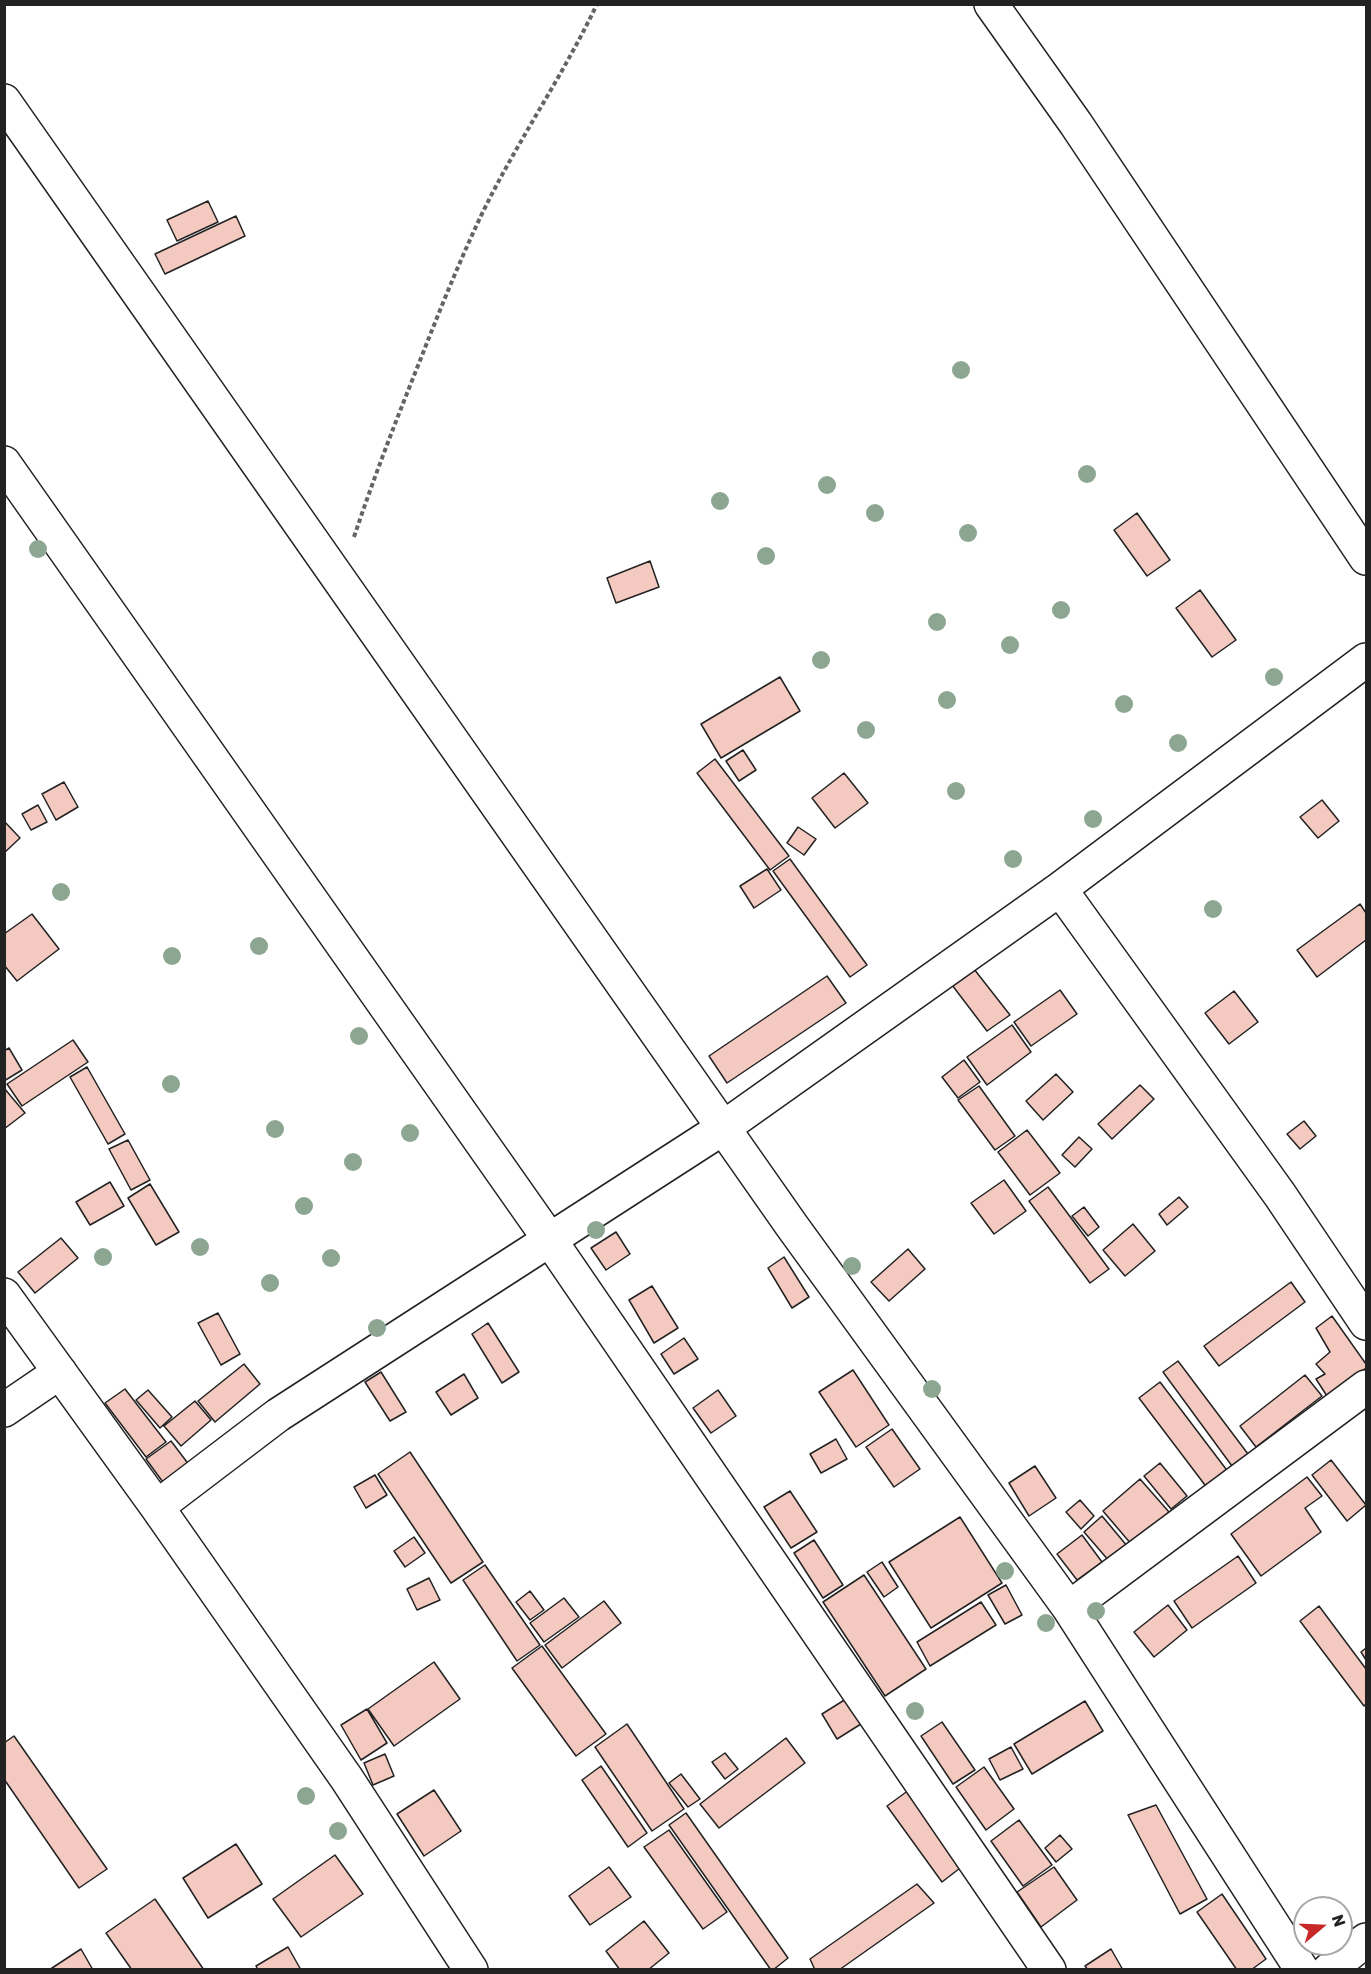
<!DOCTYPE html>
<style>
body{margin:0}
#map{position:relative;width:1371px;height:1974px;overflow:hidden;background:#fff;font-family:Rubik,sans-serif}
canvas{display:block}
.frame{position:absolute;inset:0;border:6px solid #222;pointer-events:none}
.north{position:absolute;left:1293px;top:1896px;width:60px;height:60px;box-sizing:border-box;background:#fff;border:2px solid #a7a7a7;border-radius:50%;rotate:71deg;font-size:16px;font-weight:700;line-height:24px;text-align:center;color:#222}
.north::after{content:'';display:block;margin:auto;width:21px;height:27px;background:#c62828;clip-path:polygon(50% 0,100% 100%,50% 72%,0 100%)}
</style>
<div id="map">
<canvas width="1371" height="1974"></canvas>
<div class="frame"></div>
<div class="north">N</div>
</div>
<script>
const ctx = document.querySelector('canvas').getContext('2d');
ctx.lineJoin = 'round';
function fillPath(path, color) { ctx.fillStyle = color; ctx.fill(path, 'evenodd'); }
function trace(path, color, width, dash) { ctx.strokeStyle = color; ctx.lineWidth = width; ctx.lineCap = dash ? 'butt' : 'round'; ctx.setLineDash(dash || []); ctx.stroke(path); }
const building = new Path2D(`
 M208 201 218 222 177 241 167 220Z
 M236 216 245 236 165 274 155 254Z
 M1137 513 1170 560 1147 576 1114 530Z
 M650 561 659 587 616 603 607 578Z
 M1200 590 1236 640 1212 657 1176 608Z
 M780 677 800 711 721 758 701 724Z
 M743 750 756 770 739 781 726 761Z
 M715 759 789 856 770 870 697 773Z
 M844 773 868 803 835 828 812 798Z
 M64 782 78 807 56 820 42 794Z
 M1322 800 1339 821 1318 838 1300 817Z
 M38 805 47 822 31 830 22 814Z
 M4 821 20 838 4 853Z
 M798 827 816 839 804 855 787 843Z
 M790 859 867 965 850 977 773 871Z
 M767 869 781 890 754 908 740 886Z
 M1360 904 1366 913V940L1317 977 1297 950Z
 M32 914 59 949 17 981 4 965V934Z
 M974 969 1010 1015 987 1031 952 985Z
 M827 976 846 1003 727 1083 709 1056Z
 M1060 990 1077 1014 1031 1046 1014 1022Z
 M1234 991 1258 1022 1229 1044 1205 1013Z
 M1012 1025 1031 1052 987 1085 967 1057Z
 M73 1040 88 1062 22 1106 7 1084Z
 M9 1048 22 1070 4 1081V1051Z
 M964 1060 980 1082 958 1098 942 1077Z
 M87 1067 125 1134 108 1144 70 1077Z
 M1056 1074 1073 1092 1043 1120 1026 1101Z
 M1140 1085 1154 1099 1112 1139 1098 1124Z
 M979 1086 1015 1136 995 1150 958 1100Z
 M4 1088 25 1113 4 1129Z
 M1304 1121 1316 1136 1300 1149 1287 1134Z
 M1027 1130 1060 1173 1030 1195 998 1152Z
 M1079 1137 1092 1149 1075 1167 1062 1155Z
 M128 1140 150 1180 131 1190 109 1149Z
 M1004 1180 1026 1211 994 1234 971 1203Z
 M110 1182 124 1206 90 1225 76 1202Z
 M150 1184 179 1232 156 1245 128 1198Z
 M1048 1187 1109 1269 1090 1283 1029 1201Z
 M1179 1197 1188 1207 1167 1225 1159 1214Z
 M1084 1207 1099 1227 1088 1236 1072 1216Z
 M1133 1224 1155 1251 1125 1276 1103 1250Z
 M616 1232 630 1254 606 1270 591 1248Z
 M61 1238 78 1258 35 1293 18 1272Z
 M908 1249 925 1269 889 1301 871 1282Z
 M784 1257 809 1297 792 1308 768 1268Z
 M1291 1282 1305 1302 1219 1366 1204 1346Z
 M652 1286 678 1328 654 1343 629 1300Z
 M218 1313 240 1354 221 1365 198 1323Z
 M1332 1316 1366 1364V1368L1327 1396 1316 1379 1325 1374 1316 1364 1330 1352 1316 1328Z
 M488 1323 519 1372 502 1383 472 1334Z
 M684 1338 698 1359 674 1374 661 1354Z
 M1178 1361 1248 1454 1232 1466 1163 1372Z
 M244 1364 260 1384 215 1422 198 1401Z
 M853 1370 889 1425 856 1447 819 1392Z
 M381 1372 406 1412 390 1421 365 1382Z
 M464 1374 478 1398 451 1415 436 1392Z
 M1305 1375 1322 1396 1256 1447 1240 1426Z
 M1160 1382 1229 1473 1208 1489 1139 1398Z
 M125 1389 166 1442 146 1457 105 1403Z
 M148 1390 172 1417 160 1428 136 1400Z
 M718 1390 736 1416 711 1433 693 1408Z
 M195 1401 211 1420 181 1446 164 1426Z
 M892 1429 920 1469 894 1487 866 1447Z
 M836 1439 847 1459 821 1473 810 1454Z
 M171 1441 193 1470 168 1489 146 1459Z
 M410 1452 483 1562 451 1583 378 1474Z
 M1331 1460 1366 1505 1347 1521 1312 1475Z
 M1160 1463 1187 1496 1171 1509 1144 1476Z
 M1035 1466 1056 1498 1029 1516 1009 1483Z
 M375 1475 387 1495 366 1508 354 1487Z
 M1307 1477 1322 1496 1305 1508 1321 1532 1261 1576 1231 1534Z
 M1140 1479 1169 1512 1132 1545 1103 1511Z
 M790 1491 817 1532 791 1548 764 1507Z
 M1080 1500 1094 1516 1081 1529 1066 1512Z
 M1102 1516 1128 1547 1110 1562 1084 1532Z
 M960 1517 1002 1583 931 1628 889 1562Z
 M1082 1535 1102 1562 1077 1580 1057 1554Z
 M414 1537 425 1553 405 1567 394 1551Z
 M814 1540 843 1585 823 1598 794 1553Z
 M1238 1556 1256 1583 1192 1628 1174 1601Z
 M882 1562 898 1587 884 1597 867 1572Z
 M485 1565 540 1645 517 1661 463 1580Z
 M864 1575 926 1669 885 1696 823 1602Z
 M429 1578 440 1600 417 1610 407 1589Z
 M1006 1585 1022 1615 1005 1624 988 1595Z
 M530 1591 544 1610 530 1620 516 1602Z
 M564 1598 579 1617 544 1642 530 1623Z
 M604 1601 621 1623 562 1668 545 1645Z
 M981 1602 996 1625 930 1666 917 1642Z
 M1168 1605 1187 1630 1154 1657 1134 1632Z
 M1319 1606 1366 1669V1704L1364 1706 1300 1621Z
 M542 1646 606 1734 576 1756 512 1668Z
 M1366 1648V1660L1361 1652Z
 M434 1662 460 1699 394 1746 368 1709Z
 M846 1699 861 1724 837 1739 822 1714Z
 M1085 1701 1103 1731 1032 1774 1014 1744Z
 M367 1709 387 1743 361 1760 341 1725Z
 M942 1722 975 1770 953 1784 921 1736Z
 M627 1724 684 1809 652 1831 595 1747Z
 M14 1736 107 1869 79 1888 4 1779V1743Z
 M786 1738 805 1763 719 1828 700 1804Z
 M1011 1747 1023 1769 1000 1780 989 1759Z
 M725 1753 738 1769 725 1779 712 1762Z
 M385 1754 394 1776 373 1785 364 1763Z
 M601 1766 647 1833 628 1847 582 1780Z
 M984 1767 1014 1809 986 1830 956 1787Z
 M681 1774 700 1799 688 1807 669 1783Z
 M434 1790 461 1831 424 1856 397 1814Z
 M909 1790 964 1865 942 1882 887 1806Z
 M1156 1805 1207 1899 1180 1914 1128 1815Z
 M686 1813 788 1958 773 1970H771L669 1825Z
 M1019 1820 1052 1865 1023 1886 991 1841Z
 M669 1830 727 1912 703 1929 644 1847Z
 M1060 1835 1072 1849 1056 1862 1045 1848Z
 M236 1844 262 1884 208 1918 183 1878Z
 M335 1855 363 1894 301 1937 273 1899Z
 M609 1867 631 1897 590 1925 569 1896Z
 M1054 1867 1077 1900 1041 1927 1017 1892Z
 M917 1884 934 1903 839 1970H815L810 1959Z
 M1222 1894 1266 1959 1251 1970H1237L1197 1912Z
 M155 1899 204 1970H132L106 1933Z
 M644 1921 669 1953 648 1970H620L606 1951Z
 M288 1947 301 1970H258L256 1966Z
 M81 1949 93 1970H49Z
 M1111 1949 1123 1970H1088L1085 1966Z`);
const path = new Path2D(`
 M354 537C374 477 397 418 421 358 439 312 458 265 479 220 514 146 562 78 597 4`);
const minor = new Path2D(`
 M991 4 1076 124 1366 558
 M4 101 792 1226 1069 1608 1302 1970
 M4 463 550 1240 1049 1970
 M1060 889 1280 1195 1366 1323
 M4 1295 157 1507 347 1779 471 1970
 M4 1410 60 1372
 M157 1507 278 1415 723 1128 1060 889 1366 660
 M1069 1608 1366 1387
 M1329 1970 1366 1940`);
const trees = [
 [961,370],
 [1087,474],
 [827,485],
 [720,501],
 [875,513],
 [968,533],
 [38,549],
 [766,556],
 [1061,610],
 [937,622],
 [1010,645],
 [821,660],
 [1274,677],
 [947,700],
 [1124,704],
 [866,730],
 [1178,743],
 [956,791],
 [1093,819],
 [1013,859],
 [61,892],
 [1213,909],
 [259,946],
 [172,956],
 [359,1036],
 [171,1084],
 [275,1129],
 [410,1133],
 [353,1162],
 [304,1206],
 [596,1230],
 [200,1247],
 [103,1257],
 [331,1258],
 [852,1266],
 [270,1283],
 [377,1328],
 [932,1389],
 [1005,1571],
 [1096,1611],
 [1046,1623],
 [915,1711],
 [306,1796],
 [338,1831]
];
fillPath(building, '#f3c9c0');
trace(building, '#222', 1.5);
trace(minor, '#222', 36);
trace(path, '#646464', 4, [4.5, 3]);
trace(minor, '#fff', 33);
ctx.fillStyle = '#8da692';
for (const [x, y] of trees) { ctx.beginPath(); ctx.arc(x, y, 9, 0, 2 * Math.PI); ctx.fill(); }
</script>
